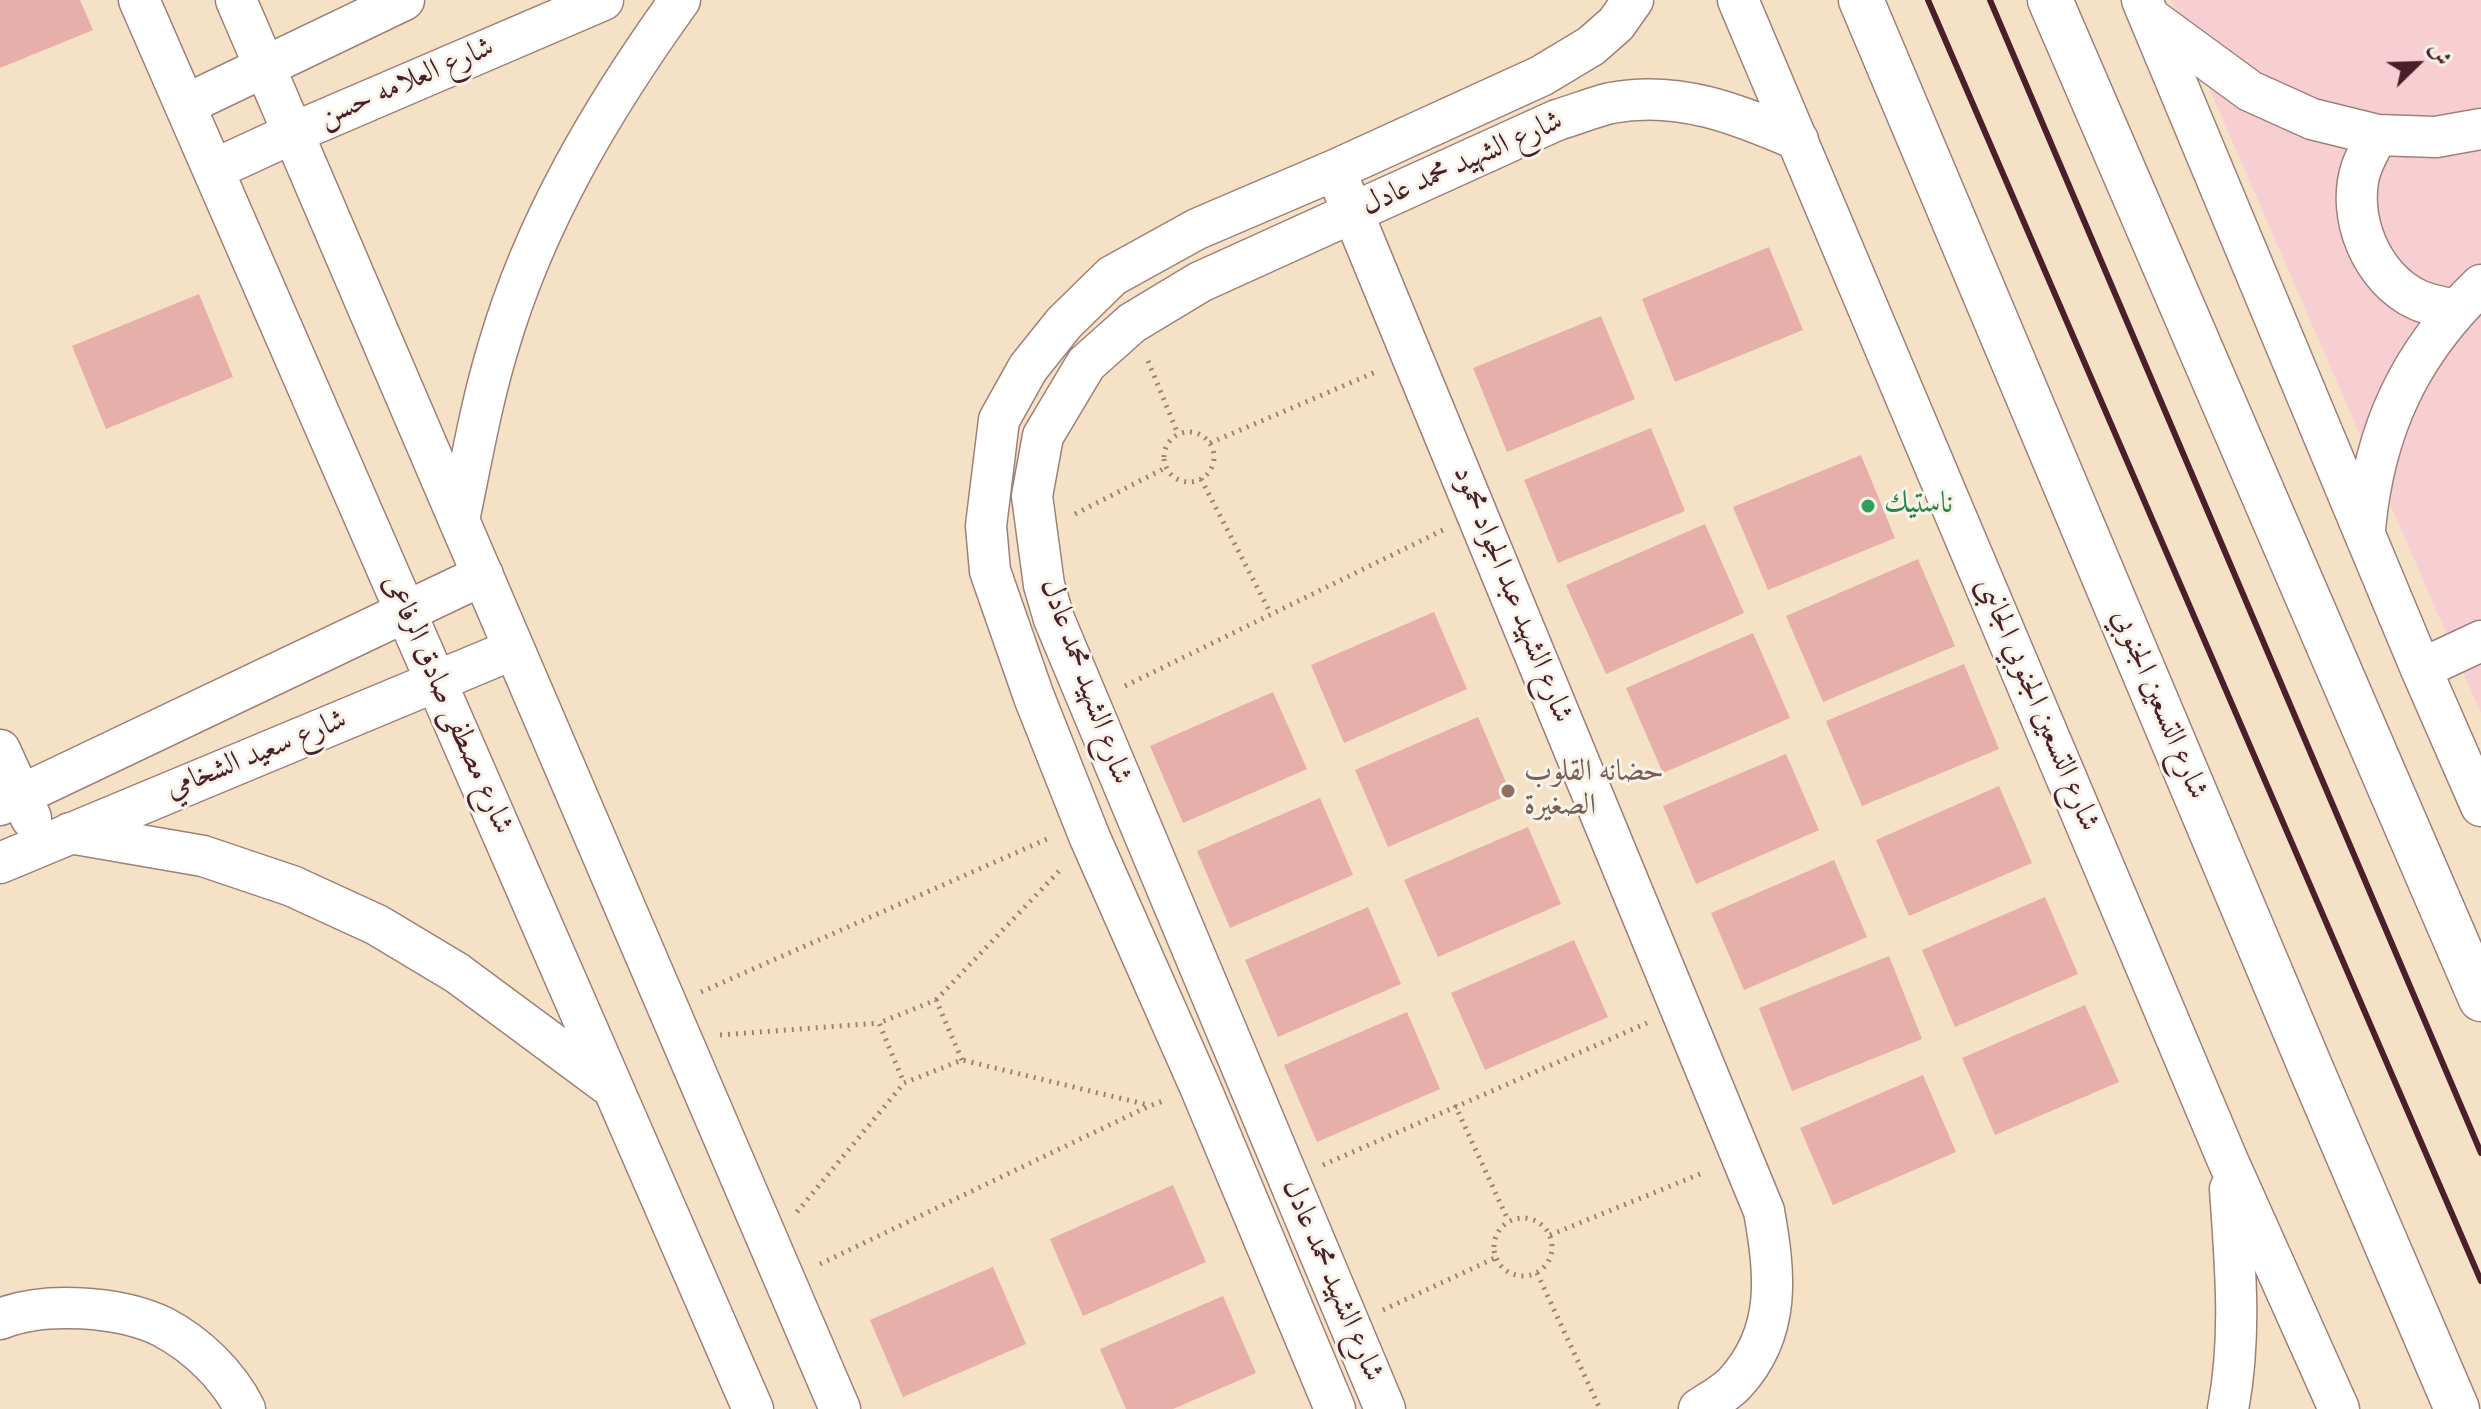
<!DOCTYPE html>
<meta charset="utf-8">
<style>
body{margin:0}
#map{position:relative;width:2481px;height:1409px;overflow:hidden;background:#f4e1c6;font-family:"IM FELL English",Amiri,serif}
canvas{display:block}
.north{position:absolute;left:2377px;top:24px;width:80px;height:80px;-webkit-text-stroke:6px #f7f3e8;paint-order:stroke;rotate:67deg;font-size:22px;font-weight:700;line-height:32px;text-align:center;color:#4a1f2b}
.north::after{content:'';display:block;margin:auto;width:28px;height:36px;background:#4a1f2b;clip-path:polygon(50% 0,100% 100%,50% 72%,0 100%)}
</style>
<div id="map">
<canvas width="2481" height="1409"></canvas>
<div class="north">ش</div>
</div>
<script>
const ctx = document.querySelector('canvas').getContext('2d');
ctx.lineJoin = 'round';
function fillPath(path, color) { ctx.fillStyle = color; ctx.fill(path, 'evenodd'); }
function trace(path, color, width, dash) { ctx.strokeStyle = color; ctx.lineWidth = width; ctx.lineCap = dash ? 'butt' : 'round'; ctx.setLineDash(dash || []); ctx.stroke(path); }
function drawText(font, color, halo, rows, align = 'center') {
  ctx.font = font + ' "IM FELL English",Amiri,serif'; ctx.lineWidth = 6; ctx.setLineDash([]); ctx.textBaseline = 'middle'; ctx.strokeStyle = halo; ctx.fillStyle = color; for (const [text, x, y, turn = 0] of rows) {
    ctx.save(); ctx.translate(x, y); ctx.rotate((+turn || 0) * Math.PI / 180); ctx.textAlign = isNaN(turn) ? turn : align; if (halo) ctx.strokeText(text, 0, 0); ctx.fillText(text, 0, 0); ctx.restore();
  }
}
const built = new Path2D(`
 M2171 0H2481V713Z`);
const building = new Path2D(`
 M0 0H80L93 30 0 68Z
 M1769 247 1803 330 1675 382 1642 299Z
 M199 294 233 377 106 429 72 346Z
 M1601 316 1635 399 1507 452 1473 368Z
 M1651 428 1685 511 1558 563 1524 480Z
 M1861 455 1895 538 1768 590 1733 507Z
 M1705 524 1744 613 1606 674 1566 585Z
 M1918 559 1955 646 1823 702 1786 616Z
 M1434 612 1467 689 1344 743 1311 665Z
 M1753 633 1790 718 1663 773 1626 688Z
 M1964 664 1999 749 1862 806 1826 721Z
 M1273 692 1307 769 1183 823 1150 746Z
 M1478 717 1511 794 1388 847 1355 770Z
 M1786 754 1819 830 1696 884 1663 806Z
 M1999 786 2032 863 1909 916 1876 840Z
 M1320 798 1353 875 1230 928 1197 851Z
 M1528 827 1561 904 1438 957 1404 880Z
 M1834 860 1867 937 1744 990 1711 913Z
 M2045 897 2078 974 1955 1027 1922 950Z
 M1368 907 1401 984 1278 1037 1245 960Z
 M1574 940 1608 1017 1485 1070 1451 993Z
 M1889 956 1922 1039 1792 1091 1759 1008Z
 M2085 1005 2119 1082 1995 1135 1962 1058Z
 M1407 1012 1440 1089 1317 1142 1284 1065Z
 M1923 1075 1956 1152 1833 1205 1800 1128Z
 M1173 1185 1206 1262 1083 1316 1050 1239Z
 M993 1267 1026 1344 903 1397 870 1320Z
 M1223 1296 1256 1373 1173 1409H1126L1100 1349Z`);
const path = new Path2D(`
 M1148 361 1178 434
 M1164 457a25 25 0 1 1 50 0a25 25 0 1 1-50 0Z
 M1210 443 1378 371
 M1201 479 1271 614
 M1075 514 1167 467
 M1125 686 1443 530
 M701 992 1047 839
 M936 1000 1060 870
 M720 1035 879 1023
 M962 1060 936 1000 879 1023 904 1083 962 1060 1148 1105
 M1455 1105 1508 1220
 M1323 1165 1647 1023
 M797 1212 904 1083
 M1494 1247a29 29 0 1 1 58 0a29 29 0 1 1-58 0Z
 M1550 1235 1705 1172
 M820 1264 1149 1106 1166 1100
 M1537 1273 1600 1409
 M1383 1310 1495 1258`);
const minor = new Path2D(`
 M139 0 753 1409
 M236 0 840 1409
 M1738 0 2228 1161 2339 1409
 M2142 0 2421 669 2481 806
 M2153 20 2250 91 2312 119 2377 135 2436 137 2481 129
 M185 105 404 0
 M2377 135C2372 146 2365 157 2361 169 2346 217 2372 279 2418 300 2429 305 2443 307 2454 310
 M213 170 293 133 603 0
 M1343 189 1764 1211C1775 1273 1782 1332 1735 1383 1726 1393 1711 1401 1699 1409
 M459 520C471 463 481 404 498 348 535 221 603 107 680 0
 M2365 529C2374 431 2409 354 2481 285
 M2421 669 2481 641
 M0 750 31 818
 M0 805 483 575
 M70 833 203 856 292 886 377 925 457 973 611 1087
 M0 863 514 649
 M0 1319C44 1301 120 1306 163 1327 197 1345 228 1375 245 1409
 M1335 1409 1201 1089 1090 838 1034 697 990 571 986 526 999 420 1028 368 1064 323 1112 276 1197 229 1335 170 1541 76 1591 46 1616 24 1633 0
 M1385 1409 1054 619 1044 585 1032 496 1043 436 1086 364 1132 323 1200 282 1557 120C1575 115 1593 107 1611 103 1678 90 1738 114 1798 140
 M2228 1409C2242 1336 2235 1263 2230 1189`);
const highway = new Path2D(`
 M1861 0 2312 1071 2457 1409
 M2050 0 2481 999`);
const rail = new Path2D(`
 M1928 0 2481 1281
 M1990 0 2481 1153`);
const markers = [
 [1868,506,8,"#2e9e5b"],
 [1508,791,8,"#8d6e63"]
];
const streetNames = [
 ["شارع العلامه حسن",407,84,-23],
 ["شارع الشهيد محمد عادل",1463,165,-24],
 ["شارع الشهيد عبد الجواد محمود",1511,595,68],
 ["شارع الشهيد محمد عادل",1084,682,70],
 ["شارع مصطفى صادق الرفاعى",446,705,66],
 ["شارع التسعين الجنوبي الجانبى",2036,705,67],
 ["شارع التسعين الجنوبي",2158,705,67],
 ["شارع سعيد الشخامي",257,756,-22],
 ["شارع الشهيد محمد عادل",1331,1281,67]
];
const leisureNames = [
 ["ناستيك",1884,506]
];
const educationNames = [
 ["حضانه القلوب",1524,774],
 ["الصغيرة",1524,808]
];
fillPath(built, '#f7cfd3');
fillPath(building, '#e7afaa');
trace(minor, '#9f8078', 43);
trace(highway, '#9f8078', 47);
trace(path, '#9f8078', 5, [2, 6]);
trace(minor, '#fff', 40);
trace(highway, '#fff', 44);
trace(rail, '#4a1f2b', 6);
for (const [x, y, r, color] of markers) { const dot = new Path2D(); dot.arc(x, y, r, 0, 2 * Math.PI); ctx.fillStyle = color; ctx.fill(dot); trace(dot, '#f7f3e8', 3); }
drawText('30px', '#4a1f2b', '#f7f3e8', streetNames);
drawText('30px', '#27864d', '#f7f3e8', leisureNames, 'left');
drawText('30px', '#785e54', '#f7f3e8', educationNames, 'left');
</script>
